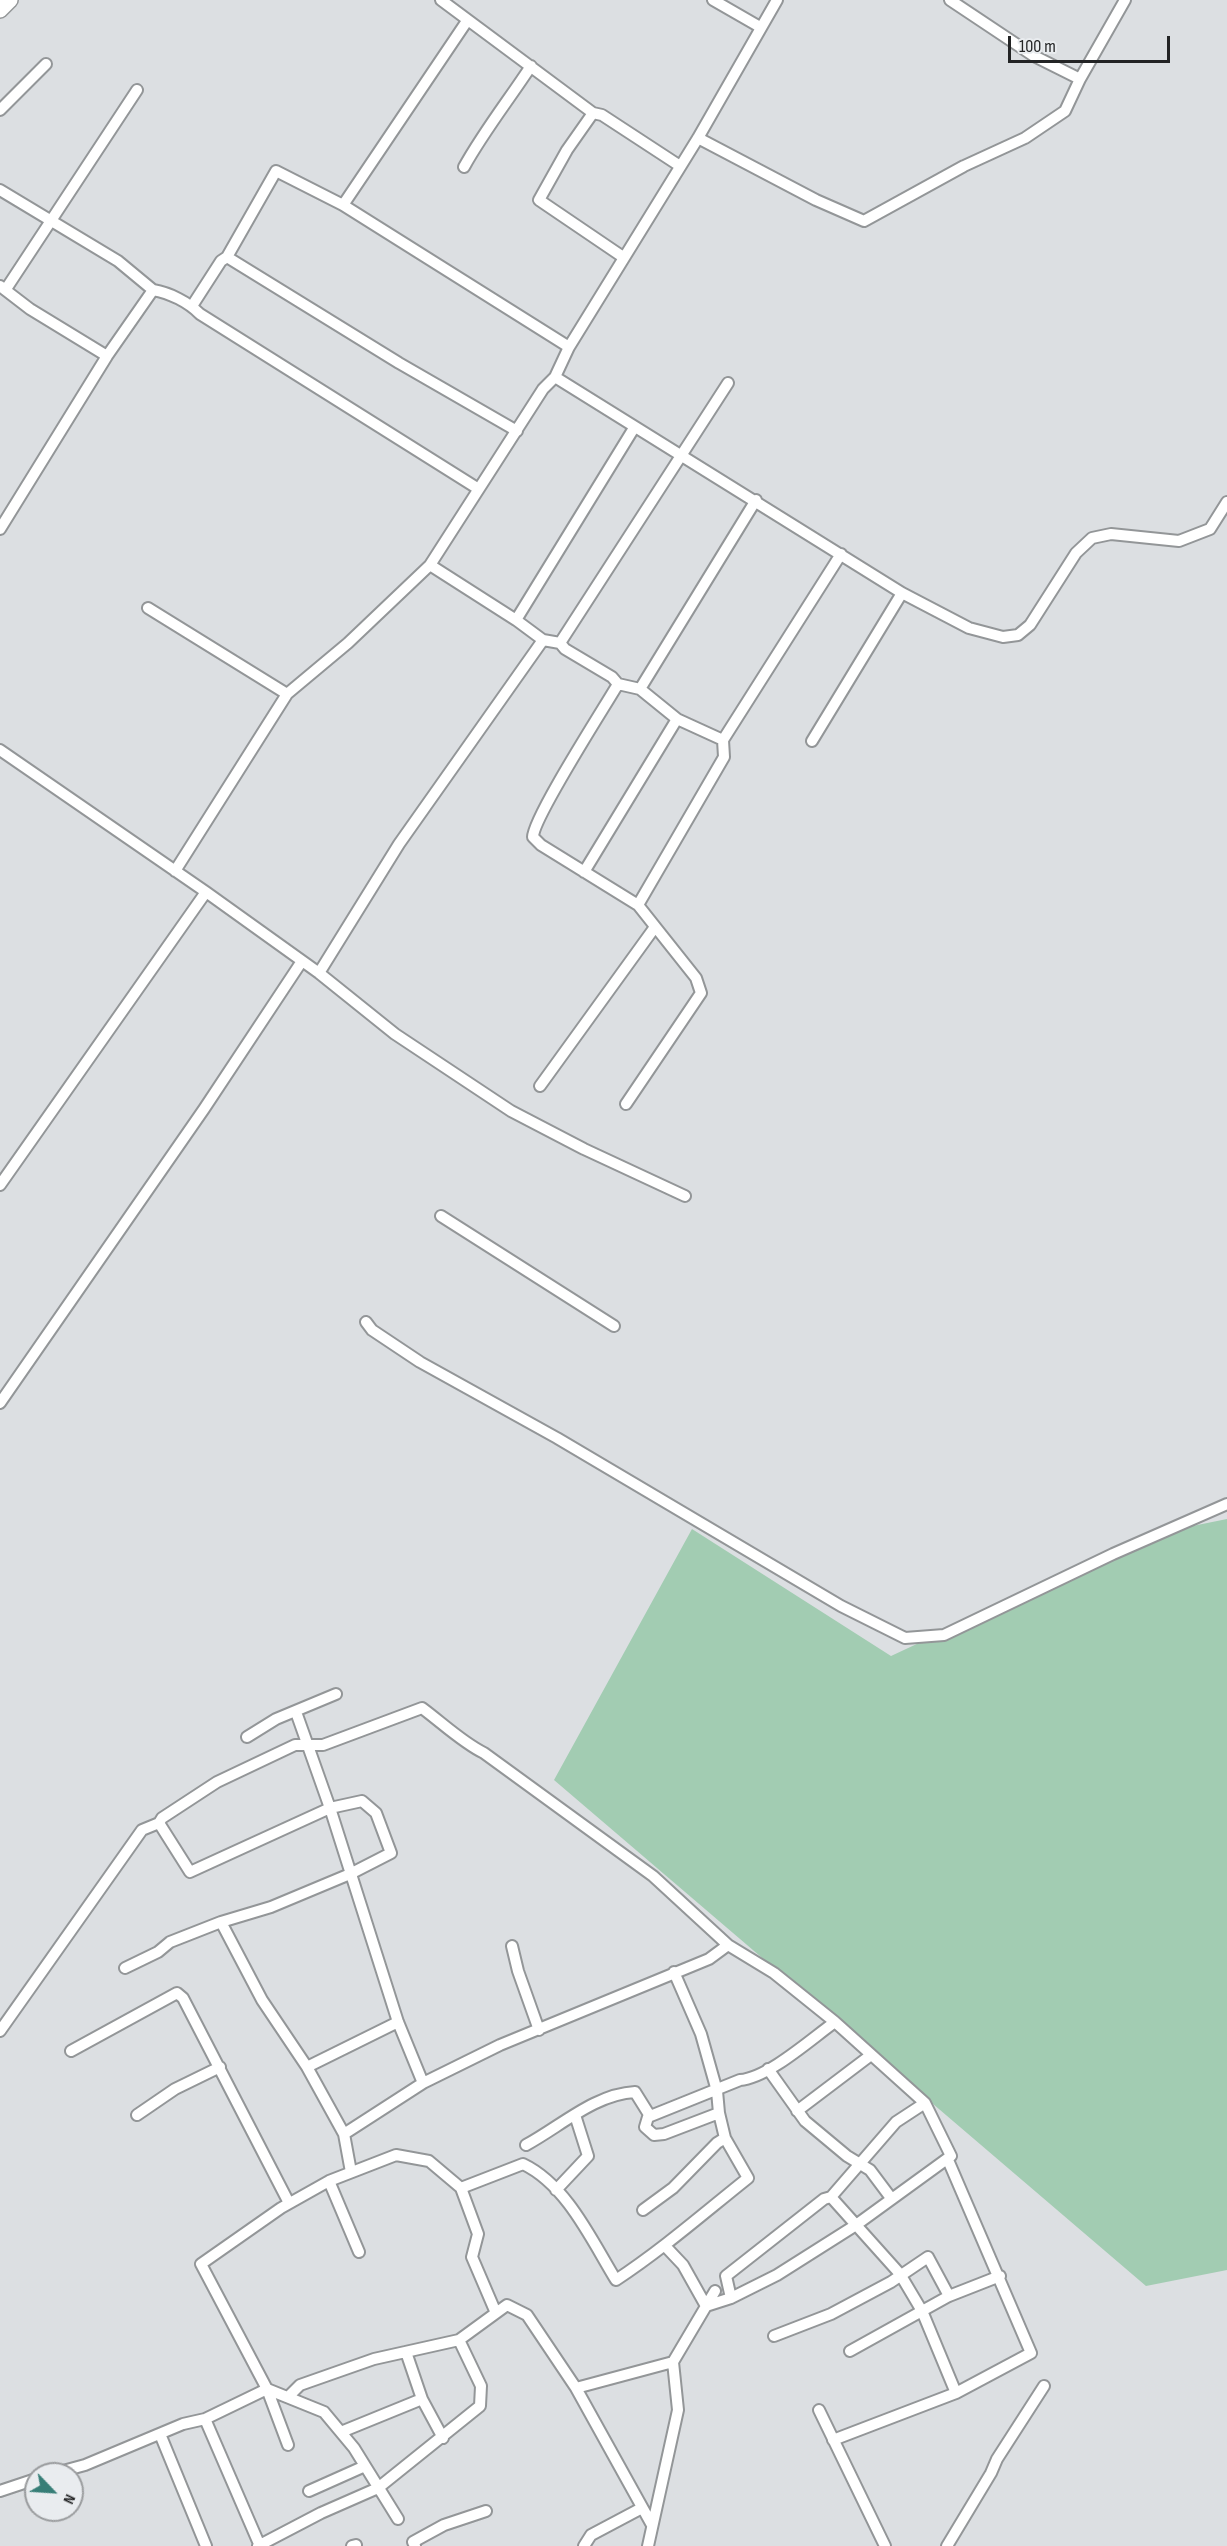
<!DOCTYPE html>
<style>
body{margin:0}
#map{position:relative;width:1227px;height:2546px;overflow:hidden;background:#dcdfe2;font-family:"Sofia Sans Condensed",sans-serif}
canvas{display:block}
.north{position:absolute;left:24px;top:2462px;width:60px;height:60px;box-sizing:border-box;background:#e9ecef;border:2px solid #9a9c9e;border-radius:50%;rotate:115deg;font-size:16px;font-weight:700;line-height:24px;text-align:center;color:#232425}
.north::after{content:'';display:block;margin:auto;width:21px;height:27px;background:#377e77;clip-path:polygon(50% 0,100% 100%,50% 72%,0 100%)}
.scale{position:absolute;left:1008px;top:36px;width:162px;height:27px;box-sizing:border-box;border:3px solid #232425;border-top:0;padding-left:8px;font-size:18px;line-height:21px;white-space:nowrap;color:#232425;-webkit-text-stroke:4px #e9ecef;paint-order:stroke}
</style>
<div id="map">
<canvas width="1227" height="2546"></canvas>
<div class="north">N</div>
<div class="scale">100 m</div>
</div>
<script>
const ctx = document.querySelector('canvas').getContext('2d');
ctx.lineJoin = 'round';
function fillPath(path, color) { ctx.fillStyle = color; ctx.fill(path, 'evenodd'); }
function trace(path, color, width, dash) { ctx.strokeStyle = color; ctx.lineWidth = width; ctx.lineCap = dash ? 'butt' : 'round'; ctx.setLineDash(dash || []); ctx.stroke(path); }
const green = new Path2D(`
 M1227 1519V2270L1146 2286 554 1780 692 1529 891 1656 1153 1534Z`);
const street = new Path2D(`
 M441 0 593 113 602 115 680 166
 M713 0 760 27
 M950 0 1034 56 1080 79
 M0 110 46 64
 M593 113 567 150 539 200 623 257
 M698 138 816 200 864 221 964 166 1025 138 1065 111 1080 79 1125 0
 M464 167C484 131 508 101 531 66
 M0 190 118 261 153 290 107 356 0 529
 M343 205 467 21
 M227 257 399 363 517 431
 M0 286 30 309 107 356
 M6 289 137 90
 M153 290C170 293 188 302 200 314L477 488
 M192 306 221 261 227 257 276 171 343 205 569 347
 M555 377 902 593 969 628 1003 637 1018 635 1030 625 1076 553 1092 538 1111 534 1179 541 1210 529 1227 502
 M430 565 516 620 543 640 560 643 565 649 612 677 618 684 640 689 677 719 723 740
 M148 608 287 694
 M516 620 634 428
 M560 643 728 383
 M618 684C604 708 533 818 533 837L541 845 638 905 696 978 701 993 626 1104
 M640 689 756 500
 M812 741 902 593
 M0 750 206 892 319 973 395 1034 511 1111 584 1149 685 1196
 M175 871 287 694 348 643 430 565 543 389 555 377 569 347 698 138 777 0
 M584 872 677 719
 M638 905 724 757 723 740 841 554
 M319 973 399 844 543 640
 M540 1086 655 927
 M0 1185 206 892
 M441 1216 614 1326
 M366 1322 372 1330 420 1362 557 1438 841 1606 905 1638 944 1635 1113 1554 1227 1504
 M0 1403 204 1109 302 961
 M296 1712 330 1808 398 2022 423 2083
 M247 1737 276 1719 336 1694
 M221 1922 262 2000 307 2067 344 2134 351 2172
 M512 1946 518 1971 539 2030
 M125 1968 158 1952 170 1942 221 1922 271 1907 350 1874 391 1853 376 1813 362 1801 330 1808 190 1872 159 1823
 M0 2031 142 1830 159 1823 162 1818 217 1782 295 1745H323L422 1708C441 1722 463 1743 484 1753L653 1876 728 1945 774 1973 835 2022 925 2103 951 2156 856 2225 777 2275 731 2298 706 2306 683 2265 666 2247
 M71 2051 177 1993 183 1998 289 2203
 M307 2067 398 2022
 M768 2069 805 2121 847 2156 870 2170 891 2198
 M797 2111 871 2055
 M719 2113 664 2134 654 2135 645 2127 648 2117 740 2080C768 2078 811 2039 835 2022
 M137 2115 175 2089 220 2067
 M344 2134 423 2083 500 2045 709 1959 728 1945
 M526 2145C561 2126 595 2094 635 2092L650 2116
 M329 2181 359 2252
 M461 2188 523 2164C567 2185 592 2241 616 2280 663 2249 704 2213 748 2178L725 2138 719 2113 717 2091 701 2034 674 1972
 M556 2190 588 2156 575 2115
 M831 2197 900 2274 922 2311 956 2393
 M643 2210 673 2188 717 2143 725 2138
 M731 2298 726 2276 824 2199 831 2197 896 2122 925 2103
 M774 2336 831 2314 891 2282 928 2257 949 2296
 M850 2351 949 2296 1000 2276
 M406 2352 422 2399 443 2438
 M576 2388 673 2362
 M288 2397 300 2385 374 2359 459 2340 496 2313
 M819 2410 885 2546
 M205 2419 260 2546
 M341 2432 422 2399
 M160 2434 206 2546
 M833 2440 956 2393 1031 2353 948 2160
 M52 2474 85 2465 183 2424 205 2419 267 2389 288 2445
 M0 2491 36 2479
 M309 2491 365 2466
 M398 2519 354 2448 324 2412 267 2389 201 2264 281 2208 329 2181 396 2155 429 2161 461 2188 478 2234 472 2257 496 2313 507 2305 527 2315 576 2388 652 2525
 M258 2546 321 2513 378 2488 480 2406 481 2386 459 2340
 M352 2546 356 2545
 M415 2546 413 2542 444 2525 486 2511
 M584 2546 591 2535 640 2509
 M648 2546 678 2410 673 2362 715 2291
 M947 2546 991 2473 997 2459 1044 2386`);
const secondary = new Path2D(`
 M0 10 10 0`);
fillPath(green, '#a2ccb2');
trace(street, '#939698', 14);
trace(secondary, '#939698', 18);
trace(street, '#fff', 10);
trace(secondary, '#fff', 15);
</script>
